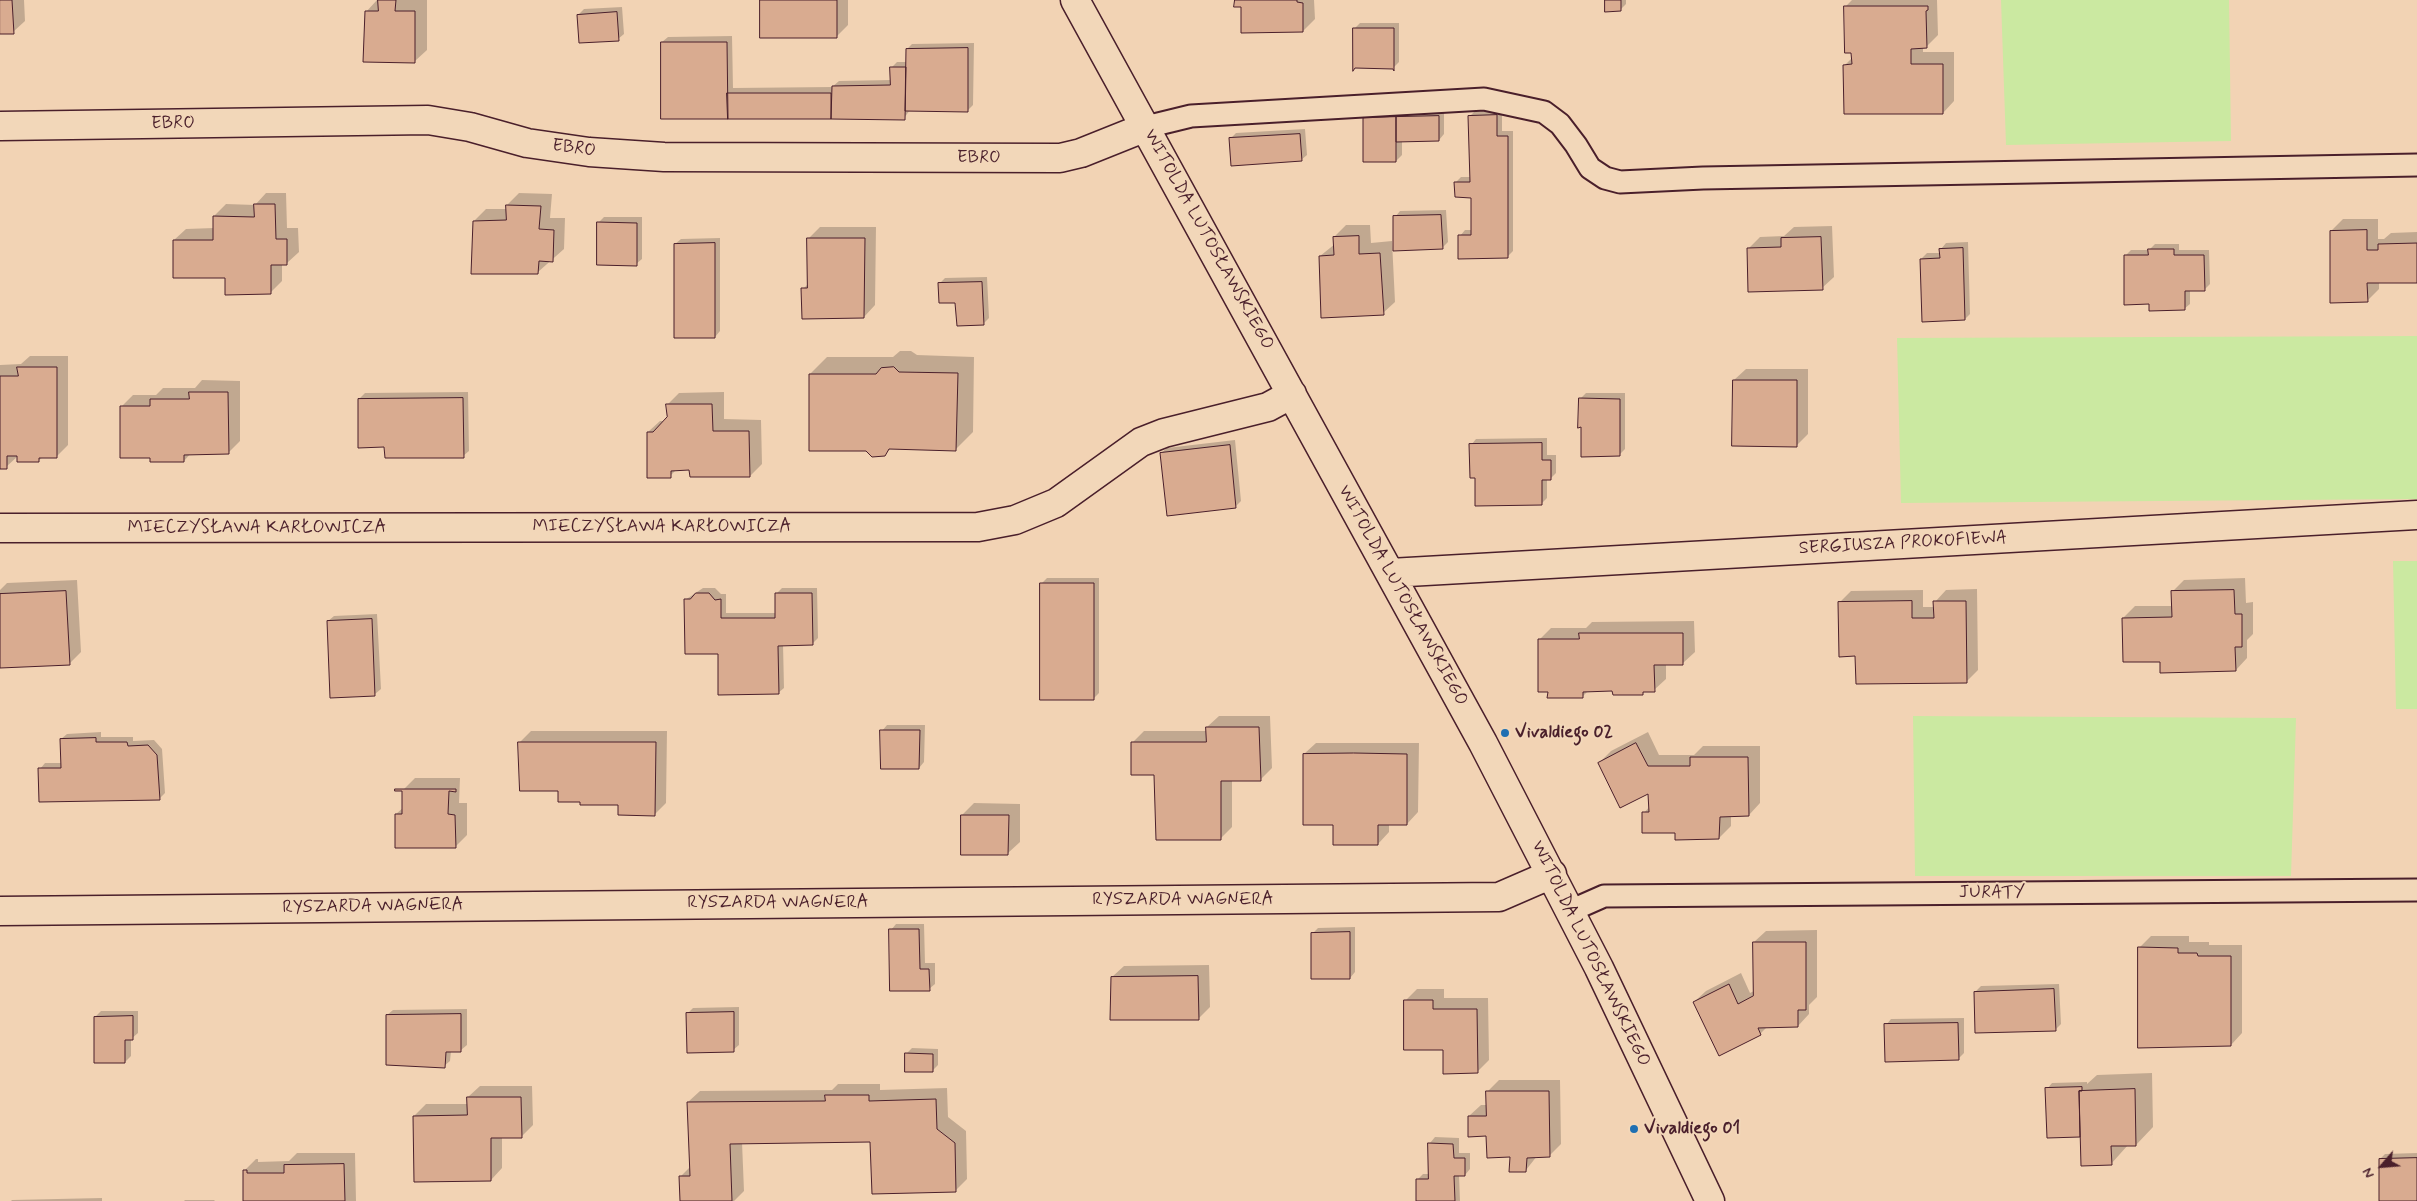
<!DOCTYPE html>
<meta charset="utf-8">
<style>
body{margin:0}
#map{position:relative;width:2417px;height:1201px;overflow:hidden;background:#f2d3b4;font-family:Mynerve,sans-serif}
canvas{display:block}
.north{position:absolute;left:2357px;top:1141px;width:50px;height:50px;-webkit-text-stroke:4px #f2d7b9;paint-order:stroke;rotate:243deg;font-size:14px;font-weight:700;line-height:20px;text-align:center;color:#4a1f2b}
.north::after{content:'';display:block;margin:auto;width:18px;height:22px;background:#4a1f2b;clip-path:polygon(50% 0,100% 100%,50% 72%,0 100%)}
</style>
<div id="map">
<canvas width="2417" height="1201"></canvas>
<div class="north">N</div>
</div>
<script>
const ctx = document.querySelector('canvas').getContext('2d');
ctx.lineJoin = 'round';
function fillPath(path, color) { ctx.fillStyle = color; ctx.fill(path, 'evenodd'); }
function trace(path, color, width, dash) { ctx.strokeStyle = color; ctx.lineWidth = width; ctx.lineCap = dash ? 'butt' : 'round'; ctx.setLineDash(dash || []); ctx.stroke(path); }
function drawText(font, color, halo, rows, align = 'center') {
  ctx.font = font + ' Mynerve,sans-serif'; ctx.lineWidth = 4; ctx.setLineDash([]); ctx.textBaseline = 'middle'; ctx.strokeStyle = halo; ctx.fillStyle = color; for (const [text, x, y, turn = 0] of rows) {
    ctx.save(); ctx.translate(x, y); ctx.rotate((+turn || 0) * Math.PI / 180); ctx.textAlign = isNaN(turn) ? turn : align; if (halo) ctx.strokeText(text, 0, 0); ctx.fillText(text, 0, 0); ctx.restore();
  }
}
const green = new Path2D(`
 M2001 0H2229L2231 141 2006 145Z
 M2417 336V499L1901 503 1897 338Z
 M2393 561H2417V709H2396Z
 M1913 716 2296 718 2291 876H1915Z`);
const shadow = new Path2D(`
 M0 0H24L25 21 13 32 0 33Z
 M377 0H427V50L415 61 366 12Z
 M761 0H848V25L836 37Z
 M1236 0H1314L1315 19 1303 31 1242 6Z
 M1606 0H1626V4L1620 10Z
 M1852 0H1937L1938 35 1926 47H1923V52H1954V101L1943 113 1845 65 1853 57 1845 7Z
 M622 7 624 34 618 39 578 15 584 9Z
 M1360 23H1399V62L1394 67 1354 29Z
 M732 36 733 88 832 87 839 81 891 80V68L897 62H907V49L912 44 974 43 973 105 967 111 910 110 904 118 662 117V42L668 37Z
 M1502 110V131H1513V251L1507 257 1460 236 1465 230H1473L1472 196 1455 183 1461 177H1472L1470 116 1475 111Z
 M1444 111V134L1439 140 1402 141V155L1396 161 1364 118 1370 113Z
 M1305 129 1307 155 1301 160 1230 139 1236 133Z
 M266 193H286L287 228H298L299 252 287 263H282V281L270 293 226 276 174 240 186 229 214 228V216L226 204 255 205Z
 M519 193 552 194 550 218H565L564 249 538 272 474 221 486 209H507V205Z
 M1446 210 1448 242 1442 248 1395 217 1400 211Z
 M604 217H642V259L636 264 598 223Z
 M2343 219H2378V239H2384L2391 233 2417 232V282H2379V289L2367 301 2331 231Z
 M1346 225H1370L1371 243 1392 241 1395 302 1383 313 1320 256 1335 244 1334 237Z
 M1832 226 1834 277 1822 288 1749 248 1760 237 1784 236 1794 227Z
 M820 227H876L875 305 864 317 803 289 809 283 808 239Z
 M720 238V331L715 337 675 244 681 239Z
 M1968 242 1970 314 1965 319 1921 259 1927 253H1941V249L1946 243Z
 M2155 244H2179V250H2209L2210 284 2204 290H2190V304L2184 309 2150 303 2125 256 2131 250H2149Z
 M987 277 989 318 983 324 956 302 939 284 945 278Z
 M900 351H911L917 355 974 357 973 432 956 449 891 448 884 455 810 374 827 357H893Z
 M30 356H68V445L56 457H43L38 461 18 456 6 467 0 468V365L21 364Z
 M1746 369H1808V434L1796 446 1734 380Z
 M202 380 240 381V441L228 453H191L184 461 152 456 121 407 133 395H156L163 388H195Z
 M468 392 469 451 463 456 386 446 359 399 365 393Z
 M724 392V419L761 420 762 464 750 476 690 469H677L670 476 648 432 660 421H665L668 418V404L679 393Z
 M1586 393H1625V449L1619 455 1582 426 1580 399Z
 M1547 438V455H1556V473L1550 479H1547V498L1541 504 1476 476 1471 445 1476 439Z
 M1235 440 1241 501 1235 507 1161 453 1167 448Z
 M1047 578H1099V693L1094 698 1041 584Z
 M2245 578 2246 603 2253 602V634L2247 640V658L2236 670 2161 660 2123 618 2135 606H2172V592L2184 580Z
 M77 580 81 652 69 664 0 667V590L7 583Z
 M703 588H715L721 594H726V613H777L776 594 782 588H817L818 638 812 644H783L784 688 778 693 719 653 685 600Z
 M1977 589 1978 670 1966 682 1857 655 1839 603 1851 591 1923 590V607H1935V602L1946 590Z
 M377 614 381 689 375 694 328 621 334 616Z
 M1694 621 1695 652 1683 663 1666 664V679L1654 690H1645L1642 694 1614 690 1588 691 1582 697 1549 690 1539 640 1551 628H1586L1592 622Z
 M1219 716H1270L1272 768 1260 780H1232V827L1220 839 1155 774 1132 743 1144 731H1207V727Z
 M887 725H925L924 762 919 768 882 731Z
 M531 731H667L666 803 655 814 619 804 581 801 559 790 520 742Z
 M101 732V737H133V741L154 740 162 749 165 793 159 799 40 769 45 763H62L61 739 67 734Z
 M1648 732 1659 755H1694L1703 746H1760V803L1749 815H1731V826L1719 838 1676 832 1644 813 1650 806 1649 791 1599 763 1611 751Z
 M1316 743H1419L1418 812 1407 824H1389V832L1378 844 1334 824 1304 754Z
 M415 778H460L459 803H467V835L455 847 396 814 404 807V789Z
 M974 803 1020 804V842L1008 853 962 815Z
 M896 924H924L925 963H935V984L929 989 891 930Z
 M1355 927V972L1350 978 1312 934 1318 928Z
 M1817 930V997L1809 1005V1014L1798 1026H1768L1760 1034 1694 1002 1706 991 1741 973 1750 993 1754 991V942L1766 931Z
 M2151 936H2189V942H2209V945H2242V1033L2231 1045 2139 948Z
 M1209 965 1210 1007 1198 1019 1112 977 1124 966Z
 M2059 984 2061 1024 2055 1030 1975 992 1981 986Z
 M1417 989H1444V998H1488L1489 1060 1477 1072 1444 1048 1405 1001Z
 M739 1007V1045L733 1050 688 1013 693 1008Z
 M467 1009V1045L461 1050 451 1051 450 1061 444 1066 387 1015 393 1010Z
 M101 1011H138V1033L131 1039V1056L125 1062 95 1017Z
 M1964 1018V1053L1958 1059 1886 1025 1891 1019Z
 M912 1048 938 1049V1065L932 1071 906 1054Z
 M2152 1073 2153 1127 2136 1145H2128L2111 1164 2081 1135 2048 1136 2047 1089 2052 1083 2087 1082V1084L2097 1075Z
 M1499 1080H1560L1561 1144 1549 1156H1537L1526 1170 1469 1116 1481 1105H1487V1092Z
 M838 1084H880V1090L947 1088 948 1117 966 1131 967 1179 956 1190 871 1141 742 1142 744 1191 734 1201H681L680 1177 691 1166 688 1102 700 1091 832 1090Z
 M480 1086H532L533 1125 521 1137H502V1168L491 1180 414 1116 426 1104H468V1097Z
 M1435 1137 1459 1138V1153H1470V1169L1465 1175H1459L1460 1201H1417V1180L1423 1174H1430V1143Z
 M297 1153H355L356 1201H245L244 1171 256 1159H258V1162L289 1161Z
 M2417 1153V1201H2380V1159L2385 1154Z
 M102 1198V1201H11L12 1200Z
 M185 1200H214L215 1201H184Z`);
const building = new Path2D(`
 M0 0H12L14 34H0Z
 M378 0H396L395 11H415V63L363 62 365 11H378Z
 M760 0H837V38H760Z
 M1235 0H1297V2L1303 3V32L1241 33V7H1234Z
 M1605 0H1621V11L1605 12Z
 M1844 6H1928V10L1926 11 1927 48 1911 49V64H1943V114H1844L1843 65 1852 64 1851 53H1845Z
 M617 12 619 41 579 43 577 15Z
 M1353 28H1394V71L1393 69 1355 68 1353 71Z
 M661 42H727L728 119H661Z
 M968 48V112L905 111 906 49Z
 M890 67H906L905 120 831 119 832 86 890 85Z
 M727 93H831V119H728Z
 M1497 115V136H1508V258L1458 259V235H1471V198L1455 197 1454 182H1470L1468 116Z
 M1439 116V141L1396 142V117Z
 M1396 117V162H1363V118Z
 M1300 134 1302 161 1231 166 1229 138Z
 M254 204H275L276 239H287V265H271V294L225 295V278H173V240H213V216L254 217Z
 M506 205 541 206 539 229 554 230 553 262 539 261 538 274H471L473 221 506 220Z
 M1441 215 1443 249 1393 251V216Z
 M597 222 637 223V266L597 265Z
 M2367 230V250H2378V244L2417 243V283H2367L2368 302 2330 303V231Z
 M1359 236V254L1380 253 1384 315 1321 318 1319 256 1334 255 1333 237Z
 M1821 237 1823 290 1748 292 1747 248 1781 247V238Z
 M807 238H865L864 318 802 319 801 288H807Z
 M715 243V338H674V244Z
 M1963 248 1965 320 1922 322 1920 259 1940 258 1939 249Z
 M2148 249H2174V255H2204L2205 291H2185V310L2149 311V304L2124 305V255H2148Z
 M982 282 984 325 957 326 955 303H939L938 283Z
 M17 367H57V458H39V462H17V456H7V469H0V376H18Z
 M894 367 899 372 958 373 956 451 889 449 885 456 872 457 866 451H809V374H876L881 368Z
 M1733 380H1797V447L1732 446Z
 M189 392H228L229 454 184 455V462H150V458H120V406H150V399H189Z
 M463 398 464 458H385L384 447 358 448V399Z
 M1579 398 1620 399V456L1581 457V427L1578 428Z
 M666 404H712L713 431H749L750 477H690L689 470 671 471V478H647V432H653L667 417Z
 M1542 443V460H1551V480H1542V505L1475 506V478H1470L1469 444Z
 M1230 445 1236 508 1167 516 1160 453Z
 M1040 583H1094V700H1040Z
 M2234 590 2235 614H2242V647H2235L2236 671 2160 673V662H2123L2122 618 2172 617 2171 591Z
 M66 591 70 665 0 668V594Z
 M696 593H709L715 600 721 599V618H775V593H812L813 645 778 646 779 694 718 695V654H685L684 599H690Z
 M1912 601V618H1934L1933 601H1966L1967 683 1856 684 1855 656 1839 657 1838 602Z
 M372 619 375 696 330 698 327 621Z
 M1579 633H1683V665H1654L1655 692H1643V695H1613L1612 691 1583 692V698H1547L1548 692H1538V639H1579Z
 M1206 727H1259L1261 781H1221V840H1156L1154 775H1131V742H1206Z
 M880 730H920L919 769H881Z
 M96 738V742H127L128 746 148 745 157 755 160 800 39 802 38 768H61L60 739Z
 M518 742H656L655 816 618 815V805H580V802H558V791H520Z
 M1636 743 1648 766H1690V757H1748L1749 816 1720 817 1719 839 1675 840V833H1642V812H1649L1648 794 1620 808 1598 763Z
 M1354 753 1407 754V825H1378V845H1333V825H1303V754Z
 M395 789H456V792L449 791 448 814 455 815 456 848H395V814H402V791H395Z
 M961 815H1009L1008 855H961Z
 M889 929H919L920 969H929L930 991H890Z
 M1350 932V979H1311V933Z
 M1753 942H1806V1010H1798V1027L1758 1028 1761 1035 1719 1056 1693 1002 1729 984 1738 1004 1753 996Z
 M2138 947 2178 948V953H2197L2198 956H2231V1046L2138 1048Z
 M1198 976 1199 1020H1110L1111 977Z
 M2054 989 2056 1031 1975 1033 1974 992Z
 M1404 1000H1433V1009H1477L1478 1073 1443 1074V1050H1404Z
 M734 1012V1052L687 1053 686 1013Z
 M461 1014V1052H446L445 1068 386 1065V1015Z
 M133 1016V1040H125V1063H94V1017Z
 M1958 1023 1959 1060 1885 1062 1884 1024Z
 M905 1053 933 1054V1072H905Z
 M2082 1087V1091H2079L2080 1137 2047 1138 2045 1088Z
 M2135 1089 2136 1146H2111L2112 1165 2081 1166 2079 1091Z
 M1486 1091H1549L1550 1157 1527 1158 1526 1172H1509L1510 1157 1487 1158 1486 1136 1468 1137V1116H1486Z
 M825 1095H869V1101L936 1099 937 1129 955 1143 956 1192 872 1194 870 1142 730 1144 732 1201H680L679 1176H690L687 1102 825 1101Z
 M467 1097H521L522 1138H491V1181L414 1182 413 1116 467 1115Z
 M1428 1143 1453 1144 1454 1158H1465V1176H1454L1455 1201H1416V1179H1428Z
 M2417 1158V1201H2379V1159Z
 M344 1164 345 1201H243V1170H247V1173H284V1165Z`);
const service = new Path2D(`
 M1146 127 1191 116 1484 99 1544 112 1560 124 1576 145 1590 168 1605 178 1620 182 1703 178 2417 165
 M1570 911 1604 896 2417 890`);
const minor = new Path2D(`
 M1075 0 1483 743 1599 968 1710 1201
 M0 126 428 120 470 127 527 143 589 152 664 157 1060 158 1081 153 1146 127
 M0 528 978 527 1015 520 1056 503 1141 442 1164 433 1268 407 1292 394
 M1390 573 2417 515
 M0 911 1499 897 1552 874`);
const markers = [
 [1505,733,5,"#1f6fb2"],
 [1634,1129,5,"#1f6fb2"]
];
const streetNames = [
 ["EBRO",173,124,-1],
 ["EBRO",574,149,7],
 ["EBRO",979,158],
 ["WITOLDA LUTOSŁAWSKIEGO",1208,240,61],
 ["MIECZYSŁAWA KARŁOWICZA",662,527],
 ["MIECZYSŁAWA KARŁOWICZA",257,528],
 ["SERGIUSZA PROKOFIEWA",1903,544,-3],
 ["WITOLDA LUTOSŁAWSKIEGO",1402,596,61],
 ["JURATY",1992,893],
 ["RYSZARDA WAGNERA",1183,900],
 ["RYSZARDA WAGNERA",778,903],
 ["RYSZARDA WAGNERA",373,907,-1],
 ["WITOLDA LUTOSŁAWSKIEGO",1590,954,64]
];
const poiNames = [
 ["Vivaldiego 02",1515,733],
 ["Vivaldiego 01",1644,1129]
];
fillPath(green, '#cbe9a1');
fillPath(shadow, '#0003');
fillPath(building, '#d9ab90');
trace(building, '#4a1f2b', 1);
trace(service, '#4a1f2b', 25);
trace(minor, '#4a1f2b', 31);
trace(service, '#f2d7b9', 21);
trace(minor, '#f2d7b9', 28);
for (const [x, y, r, color] of markers) { const dot = new Path2D(); dot.arc(x, y, r, 0, 2 * Math.PI); ctx.fillStyle = color; ctx.fill(dot); trace(dot, '#f2d7b9', 2); }
drawText('18px', '#4a1f2b', '#f2d7b9', streetNames);
drawText('bold 18px', '#4a1f2b', '#f2d7b9', poiNames, 'left');
</script>
